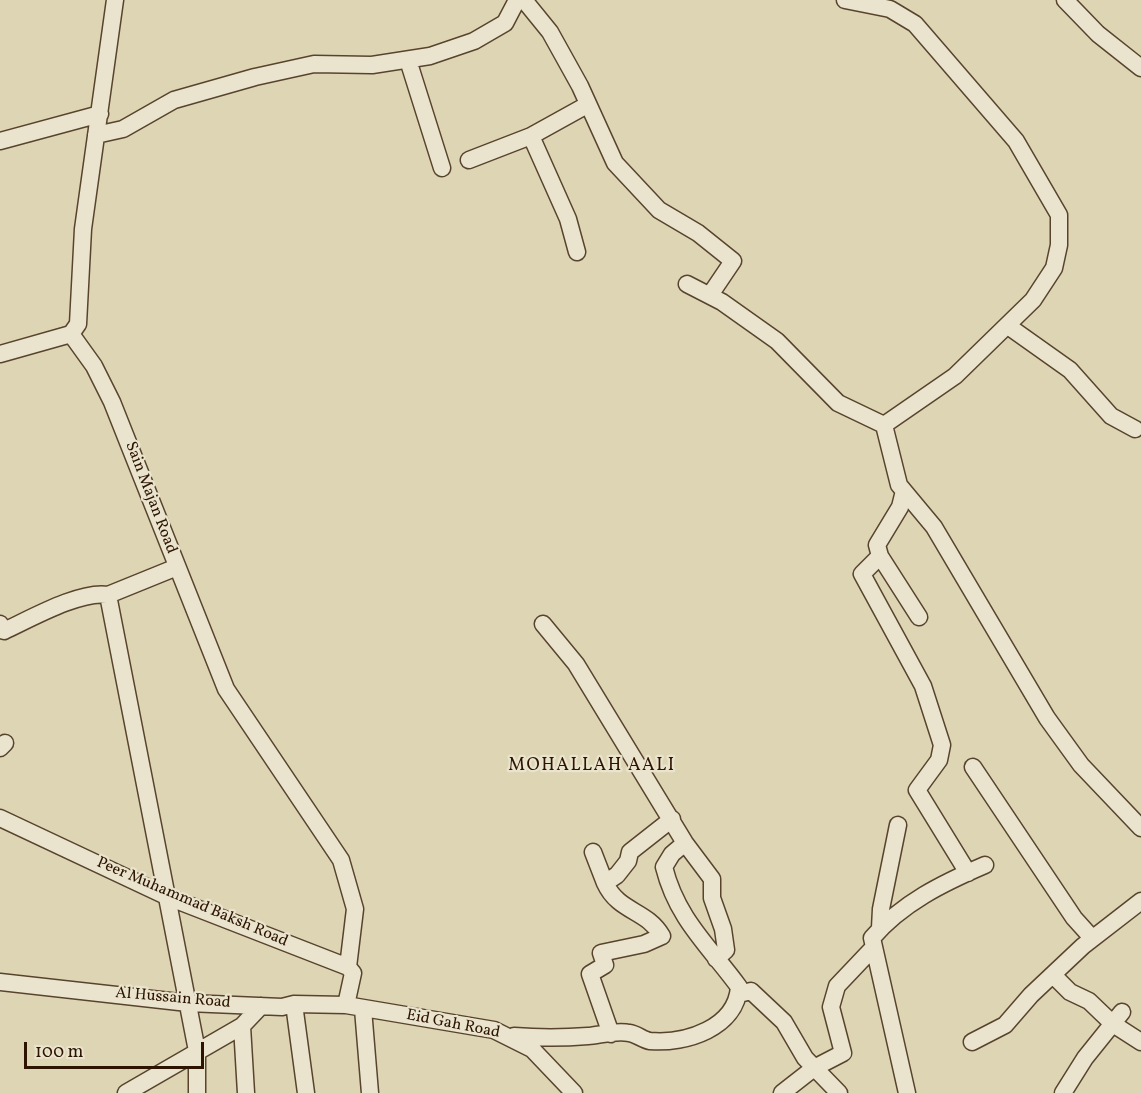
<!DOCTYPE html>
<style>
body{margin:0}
#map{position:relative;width:1141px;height:1093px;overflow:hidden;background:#ded5b4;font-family:Vollkorn,serif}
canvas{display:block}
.scale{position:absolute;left:24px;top:1042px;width:180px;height:27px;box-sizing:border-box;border:3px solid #2c1400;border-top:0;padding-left:8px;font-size:18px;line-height:21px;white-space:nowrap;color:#2c1400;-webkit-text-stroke:4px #eae4ce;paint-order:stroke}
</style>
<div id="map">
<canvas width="1141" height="1093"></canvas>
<div class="scale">100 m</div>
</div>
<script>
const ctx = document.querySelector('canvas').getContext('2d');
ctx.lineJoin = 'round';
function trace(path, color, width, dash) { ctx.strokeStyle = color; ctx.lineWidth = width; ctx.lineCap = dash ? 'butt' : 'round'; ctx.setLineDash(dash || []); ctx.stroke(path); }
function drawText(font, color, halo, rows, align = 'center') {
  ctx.font = font + ' Vollkorn,serif'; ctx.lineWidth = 4.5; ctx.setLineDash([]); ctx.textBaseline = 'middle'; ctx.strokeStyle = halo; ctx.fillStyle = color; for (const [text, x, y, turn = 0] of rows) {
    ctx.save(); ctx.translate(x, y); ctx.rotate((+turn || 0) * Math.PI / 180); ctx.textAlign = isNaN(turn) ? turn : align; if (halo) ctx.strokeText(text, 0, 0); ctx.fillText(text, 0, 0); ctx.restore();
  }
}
const minor = new Path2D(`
 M115 0 83 229 78 324 71 334 94 366 112 402 226 689 341 860 355 909 348 967
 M524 0 550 32 580 86 615 163 659 210 698 233 733 261 710 295
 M845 0 890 9 915 24 1016 141 1059 215V245L1054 268 1033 300 955 376 884 425
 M1065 0 1098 34 1141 68
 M408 60 442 168
 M96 135 123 129 174 100 255 77 314 64 372 65 430 56 474 41 505 23 517 0
 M531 136 568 219 577 252
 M0 141 100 114
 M469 160 531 136 587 105
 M687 284 722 302 777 341 838 403 884 425 899 485 934 527 1047 718 1081 765 1141 828
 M1008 326 1070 370 1111 416 1135 429
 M0 354 71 334
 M904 491 900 507 877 545 880 556 862 574 923 686 942 745 939 760 917 790 968 873
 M880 556 919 617
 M108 595 197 1051V1093
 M0 624 4 631C30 619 81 590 108 595L177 567
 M543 624 576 664 685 843 712 879V898L723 929 726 950 716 959
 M0 748 5 743
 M973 767 1074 918 1092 938
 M0 818 168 897 348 967 353 973 346 1005
 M593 852 605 883 617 875 628 861 630 852 672 819
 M605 883C619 913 646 909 662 936L644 944 601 953 605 965 590 974 611 1034
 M880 928 881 909 898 825
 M1053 975 1070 992 1089 1001 1113 1024 1141 1042
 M0 982 188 1003 282 1007 294 1004 346 1005 494 1030 532 1049 574 1093
 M739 994 751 991 784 1022 805 1058 839 1093
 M294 1004 306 1093
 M363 1009 370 1093
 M242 1026 246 1093
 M514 1036C538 1038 563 1038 588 1036 600 1035 617 1030 629 1033 637 1034 643 1040 650 1041 686 1044 736 1028 739 987 709 946 677 919 664 867L672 854 685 843
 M972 1042 1005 1025 1031 995 1083 946 1141 901
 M126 1093 242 1026 261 1006
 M782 1093 814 1068 843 1053 831 1007 837 986 874 947
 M907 1093 872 938C902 903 943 883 985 865
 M1063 1093 1085 1058 1122 1012`);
const streetNames = [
 ["Sain Majan Road",150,498,69],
 ["Peer Muhammad Baksh Road",192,903,23],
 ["Al Hussain Road",173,999,5],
 ["Eid Gah Road",453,1025,11]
];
const neighbourhoodNames = [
 ["MOHALLAH AALI",592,767]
];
trace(minor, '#58442d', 19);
trace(minor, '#eae4ce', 16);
drawText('16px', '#2c1400', '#eae4ce', streetNames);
ctx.letterSpacing = '1.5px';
drawText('18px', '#2c1400', '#eae4ce', neighbourhoodNames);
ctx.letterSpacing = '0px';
</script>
